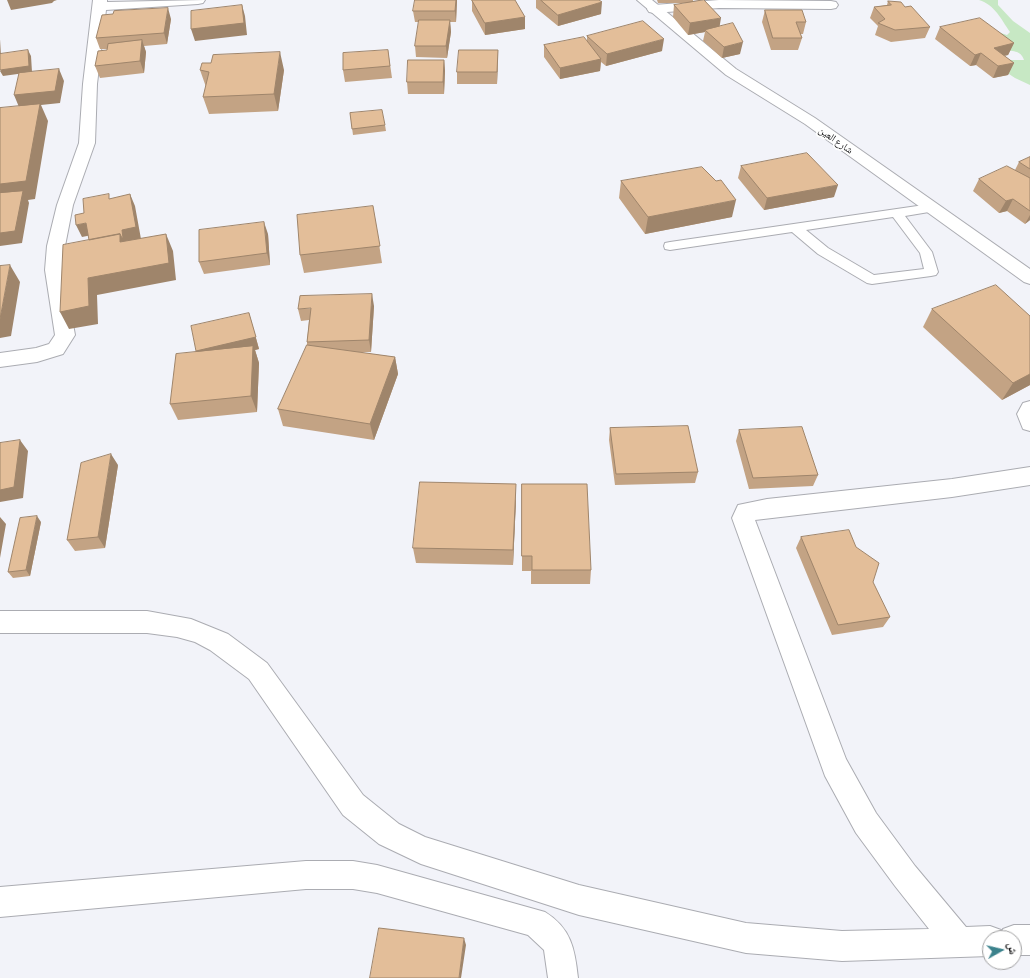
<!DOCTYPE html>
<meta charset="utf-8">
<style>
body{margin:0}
#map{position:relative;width:1030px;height:978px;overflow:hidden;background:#f2f3f9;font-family:Commissioner,"Noto Naskh Arabic",sans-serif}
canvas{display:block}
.north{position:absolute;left:982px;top:930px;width:40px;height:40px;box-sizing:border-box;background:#fff;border:1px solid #9f9fa0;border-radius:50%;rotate:82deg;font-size:11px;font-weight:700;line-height:16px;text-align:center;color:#101012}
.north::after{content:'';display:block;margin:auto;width:14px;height:18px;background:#3b828c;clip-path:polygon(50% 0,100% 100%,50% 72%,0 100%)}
</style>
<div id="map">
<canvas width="1030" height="978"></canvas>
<div class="north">ش</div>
</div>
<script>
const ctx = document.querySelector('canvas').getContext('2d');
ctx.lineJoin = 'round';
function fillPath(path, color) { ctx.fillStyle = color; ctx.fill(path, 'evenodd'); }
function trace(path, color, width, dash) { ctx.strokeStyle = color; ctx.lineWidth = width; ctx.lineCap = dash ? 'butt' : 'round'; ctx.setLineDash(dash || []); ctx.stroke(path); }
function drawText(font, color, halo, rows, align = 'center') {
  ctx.font = font + ' Commissioner,"Noto Naskh Arabic",sans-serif'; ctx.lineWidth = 3.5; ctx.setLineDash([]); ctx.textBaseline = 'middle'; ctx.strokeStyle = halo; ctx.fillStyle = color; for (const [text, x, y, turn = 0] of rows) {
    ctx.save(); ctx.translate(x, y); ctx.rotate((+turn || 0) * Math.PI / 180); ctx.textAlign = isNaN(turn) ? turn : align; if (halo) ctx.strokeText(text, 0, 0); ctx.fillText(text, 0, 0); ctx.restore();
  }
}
const green = new Path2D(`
 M979 0H998V5L1013 21 1030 33V85L1015 78 997 66 1010 60H1024C1021 50 1012 51 1002 50L998 32 1007 35 1010 32C1001 19 995 5 979 0Z`);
const lane = new Path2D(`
 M931 204 937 208 935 211 905 216 932 252 938 272 936 275 931 276 872 284 867 283 818 254 792 232 670 250 665 249 664 246 665 243 670 242ZM893 217 920 253 924 269 874 275 828 248 806 230Z`);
const street = new Path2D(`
 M93 0H107V2L205 0 203 3 198 4 106 10 97 84 95 143 73 205 65 246 63 270 75 335 63 354 37 362 0 367V353L36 348 49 344 55 335 45 270 47 246 57 205 79 143 83 84Z
 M719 0 831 1 836 2 838 5 836 8 831 9 719 8 654 13 649 12 647 9 649 6 654 5Z
 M1030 401V431L1023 429 1017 414 1023 403Z
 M1030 467V485L952 497 755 520 846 759 876 813 915 866 966 927 990 926 1001 930 1002 933 1003 929 1014 925H1030V955H1014V938H990V956L842 961 746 953 579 915 421 864 379 844 343 815 249 679 210 650 195 642 177 637 147 633H0V611H147L191 619 228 634 267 663 363 795 399 824 425 837 579 885 746 923 842 931 929 929 895 886 856 833 825 776 732 518 738 505 767 499 952 479Z
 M306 861H353L377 865 545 912C571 928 575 949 578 978H548L544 950 528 935 377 893 353 889H306L0 917V887Z`);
const secondary = new Path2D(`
 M637 0H652L736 69 815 118 1030 269V284L1024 282 805 124 726 75Z`);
const wall = new Path2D(`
 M457 0 456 22H450L451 32 447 58 416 57 415 46 419 22H415L413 11Z
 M472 0 525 17V29L485 35 472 11Z
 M536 0H599L601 14 558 26 536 8Z
 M657 0H693V2L719 26 740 54 722 58 703 41 705 32 688 35 673 17 674 5 690 3H658Z
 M888 1 905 7 930 27 925 38 891 42 875 35 878 26 870 18 874 7 887 5Z
 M765 10 806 22 803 34H800L802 38 798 50H771L762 22Z
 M171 19 167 44 144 46 146 52 144 73 100 78 95 66 107 50V49H100L96 38Z
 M940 27 1014 43 1008 55 1004 56 1014 63 1008 75 993 78 976 65 970 66 935 39Z
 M587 36 662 51 606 66 601 62 600 71 560 79 544 57V45L587 41Z
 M388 50 392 78 345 82 343 70Z
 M498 50 497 84H457V72Z
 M444 60 445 71 444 94H408L407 82Z
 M200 70H284L278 111 209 114 203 97 206 87Z
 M350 113 385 125 386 131 353 135Z
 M1030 157V220L1025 224 1007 211 999 213 973 191 979 179 1015 170 1019 162Z
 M741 166 834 197 764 210 738 178Z
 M621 181 732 217 645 234 619 198Z
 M373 206 382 263 304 273 300 255Z
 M268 234 270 265 204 274 199 262Z
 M374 306 371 352H357L395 357 398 374 374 440 283 426 278 409 307 345V342L309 320 301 321 298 309Z
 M932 309 1030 316V385L1002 400 923 327Z
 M249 313 259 349 255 350 259 363 257 412 178 420 170 404 196 352Z
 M610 428 698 472 695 483 615 485 609 440Z
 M739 430 818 475 813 486 749 489 736 441Z
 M118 465 105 548 75 551 67 540Z
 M522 484 591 570 590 584H531V571H522Z
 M516 500 513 565 416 563 413 548Z
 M41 522 30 576 13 578 8 572Z
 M801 537 890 617 883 627 832 635 796 548Z`);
const shadedWall = new Path2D(`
 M7 0H57L54 1 52 3 11 10Z
 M456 0H457L456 22 455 11Z
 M602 2 601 14 558 26V15Z
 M242 5 245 16 247 35 195 41 191 29Z
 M168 8 171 19 167 44 164 33Z
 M525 17V29L485 35V23Z
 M721 18 719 30H705V32L688 35 690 23Z
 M450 20 451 32 447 58 446 46Z
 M0 39 1 56H0Z
 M664 39 662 51 606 66 607 54Z
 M142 40 146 52 144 73 140 61Z
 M743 42 740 54 722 58 724 47Z
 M1014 43 1008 55 988 59 994 48Z
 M28 50 31 56 32 72 3 76 0 71Z
 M498 50V62L497 84V72Z
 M280 52 284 70 278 111 274 94Z
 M981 53 976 65 970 66 975 55Z
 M601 59 600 71 560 79V68Z
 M444 60 445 71 444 94 443 82Z
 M1014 63 1008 75 993 78 998 66Z
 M59 69 64 81 60 103 41 105 48 121 35 199 28 200 29 203 22 243 0 246V184L19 107 14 95Z
 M838 185 834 197 764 210 767 198Z
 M130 194 135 206 141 239 95 257 120 234 122 230Z
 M1013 199 1007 211 999 213 1006 201Z
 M736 200 732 217 645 234 648 217Z
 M1030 215V220L1025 224Z
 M264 222 268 234 270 265 267 253Z
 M86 223 92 235 82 237 76 225Z
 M166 234 173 251 176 280 97 295 98 324 69 329 60 312 88 278Z
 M10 265 20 282 11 336 0 338V319Z
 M372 294 374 306 371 352 369 340Z
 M249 313 259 349 255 350 259 363 257 412 251 396 196 351Z
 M395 357 398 374 374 440 370 424Z
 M1030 374V385L1002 400 1013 383Z
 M20 440 28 451 23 498 0 502V490Z
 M111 454 118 465 105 548 98 537Z
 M516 484V500L513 565V550Z
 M37 516 41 522 30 576 26 570Z
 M0 517 6 524 0 558Z
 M464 938 466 945 461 978H459Z`);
const building = new Path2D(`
 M415 0H456L455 11H413Z
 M472 0H515L525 17 485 23Z
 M541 0H599L602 2 558 15Z
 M704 0 721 18 690 23 674 5Z
 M888 1 901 2 905 7 911 6 930 27 895 30 878 23 885 19 874 7 891 5Z
 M242 5 244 23 191 29V11Z
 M168 8 164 33 96 38 102 15 113 14 114 11Z
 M765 10H802L806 22H796L802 38H773Z
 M980 18 1014 43 994 48 1014 63 998 66 981 53 975 55 940 27Z
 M419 20H450L446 46H415Z
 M643 21 664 39 607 54 587 36Z
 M733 23 743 42 724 47 705 30Z
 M584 37 601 59 560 68 544 45Z
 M142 40 140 61 95 66 98 51 107 50 108 44Z
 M28 50 29 66 0 70V54Z
 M388 50 390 66 343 70V53Z
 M459 50H498L497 72H457Z
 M280 52 274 94 203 97 209 72 200 70 202 63H211L213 55Z
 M408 60H444L443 82H407Z
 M59 69 55 91 14 95 19 73Z
 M40 104 26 181 0 184V108Z
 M382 110 385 125 352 129 350 113Z
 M807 153 838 185 767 198 741 166Z
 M1030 157V169L1019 162Z
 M1007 166 1030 178V211L1013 199 1006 201 979 179Z
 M702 167 716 181 721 180 736 200 648 217 621 181Z
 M23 191 15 231 0 233V193Z
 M109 194V199L130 194 136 227 122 230 123 238H122L120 234 89 240 86 223 76 225 75 215 84 213 83 199Z
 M373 206 380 246 300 255 297 215Z
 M264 222 267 253 199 262V230Z
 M120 234V242L166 234 169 263 88 278 89 306 60 312 63 245Z
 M10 265 0 319V266Z
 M996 285 1030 316V374L1013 383 932 309Z
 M372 294 369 340 307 342 311 308 298 309 300 296Z
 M249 313 256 337 196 351 191 326Z
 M307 345 395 357 370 424 278 409Z
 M253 346 251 396 170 404 176 354Z
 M688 426 698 472 616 474 610 428Z
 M802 427 818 475 753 478 739 430Z
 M20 440 14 487 0 490V443Z
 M111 454 98 537 67 540 81 463Z
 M420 482 516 484 513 550 413 548Z
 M522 484H587L591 570H532V556H522Z
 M37 516 26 570 8 572 20 518Z
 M849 530 856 547 879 563 873 582 890 617 838 625 801 537Z
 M379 928 464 938 459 978H370Z`);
const farStreetnames = [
 ["شارع العين",836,140,35]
];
fillPath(green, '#c7e8c4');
trace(lane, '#abacb2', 2);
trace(street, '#abacb2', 2);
trace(secondary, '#abacb2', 2);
fillPath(lane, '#fff');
fillPath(street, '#fff');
fillPath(secondary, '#fff');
fillPath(wall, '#c3a384');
fillPath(shadedWall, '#9f856b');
fillPath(building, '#e3be99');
trace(building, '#9f856b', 1);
drawText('10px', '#101012', '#fff', farStreetnames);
</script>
